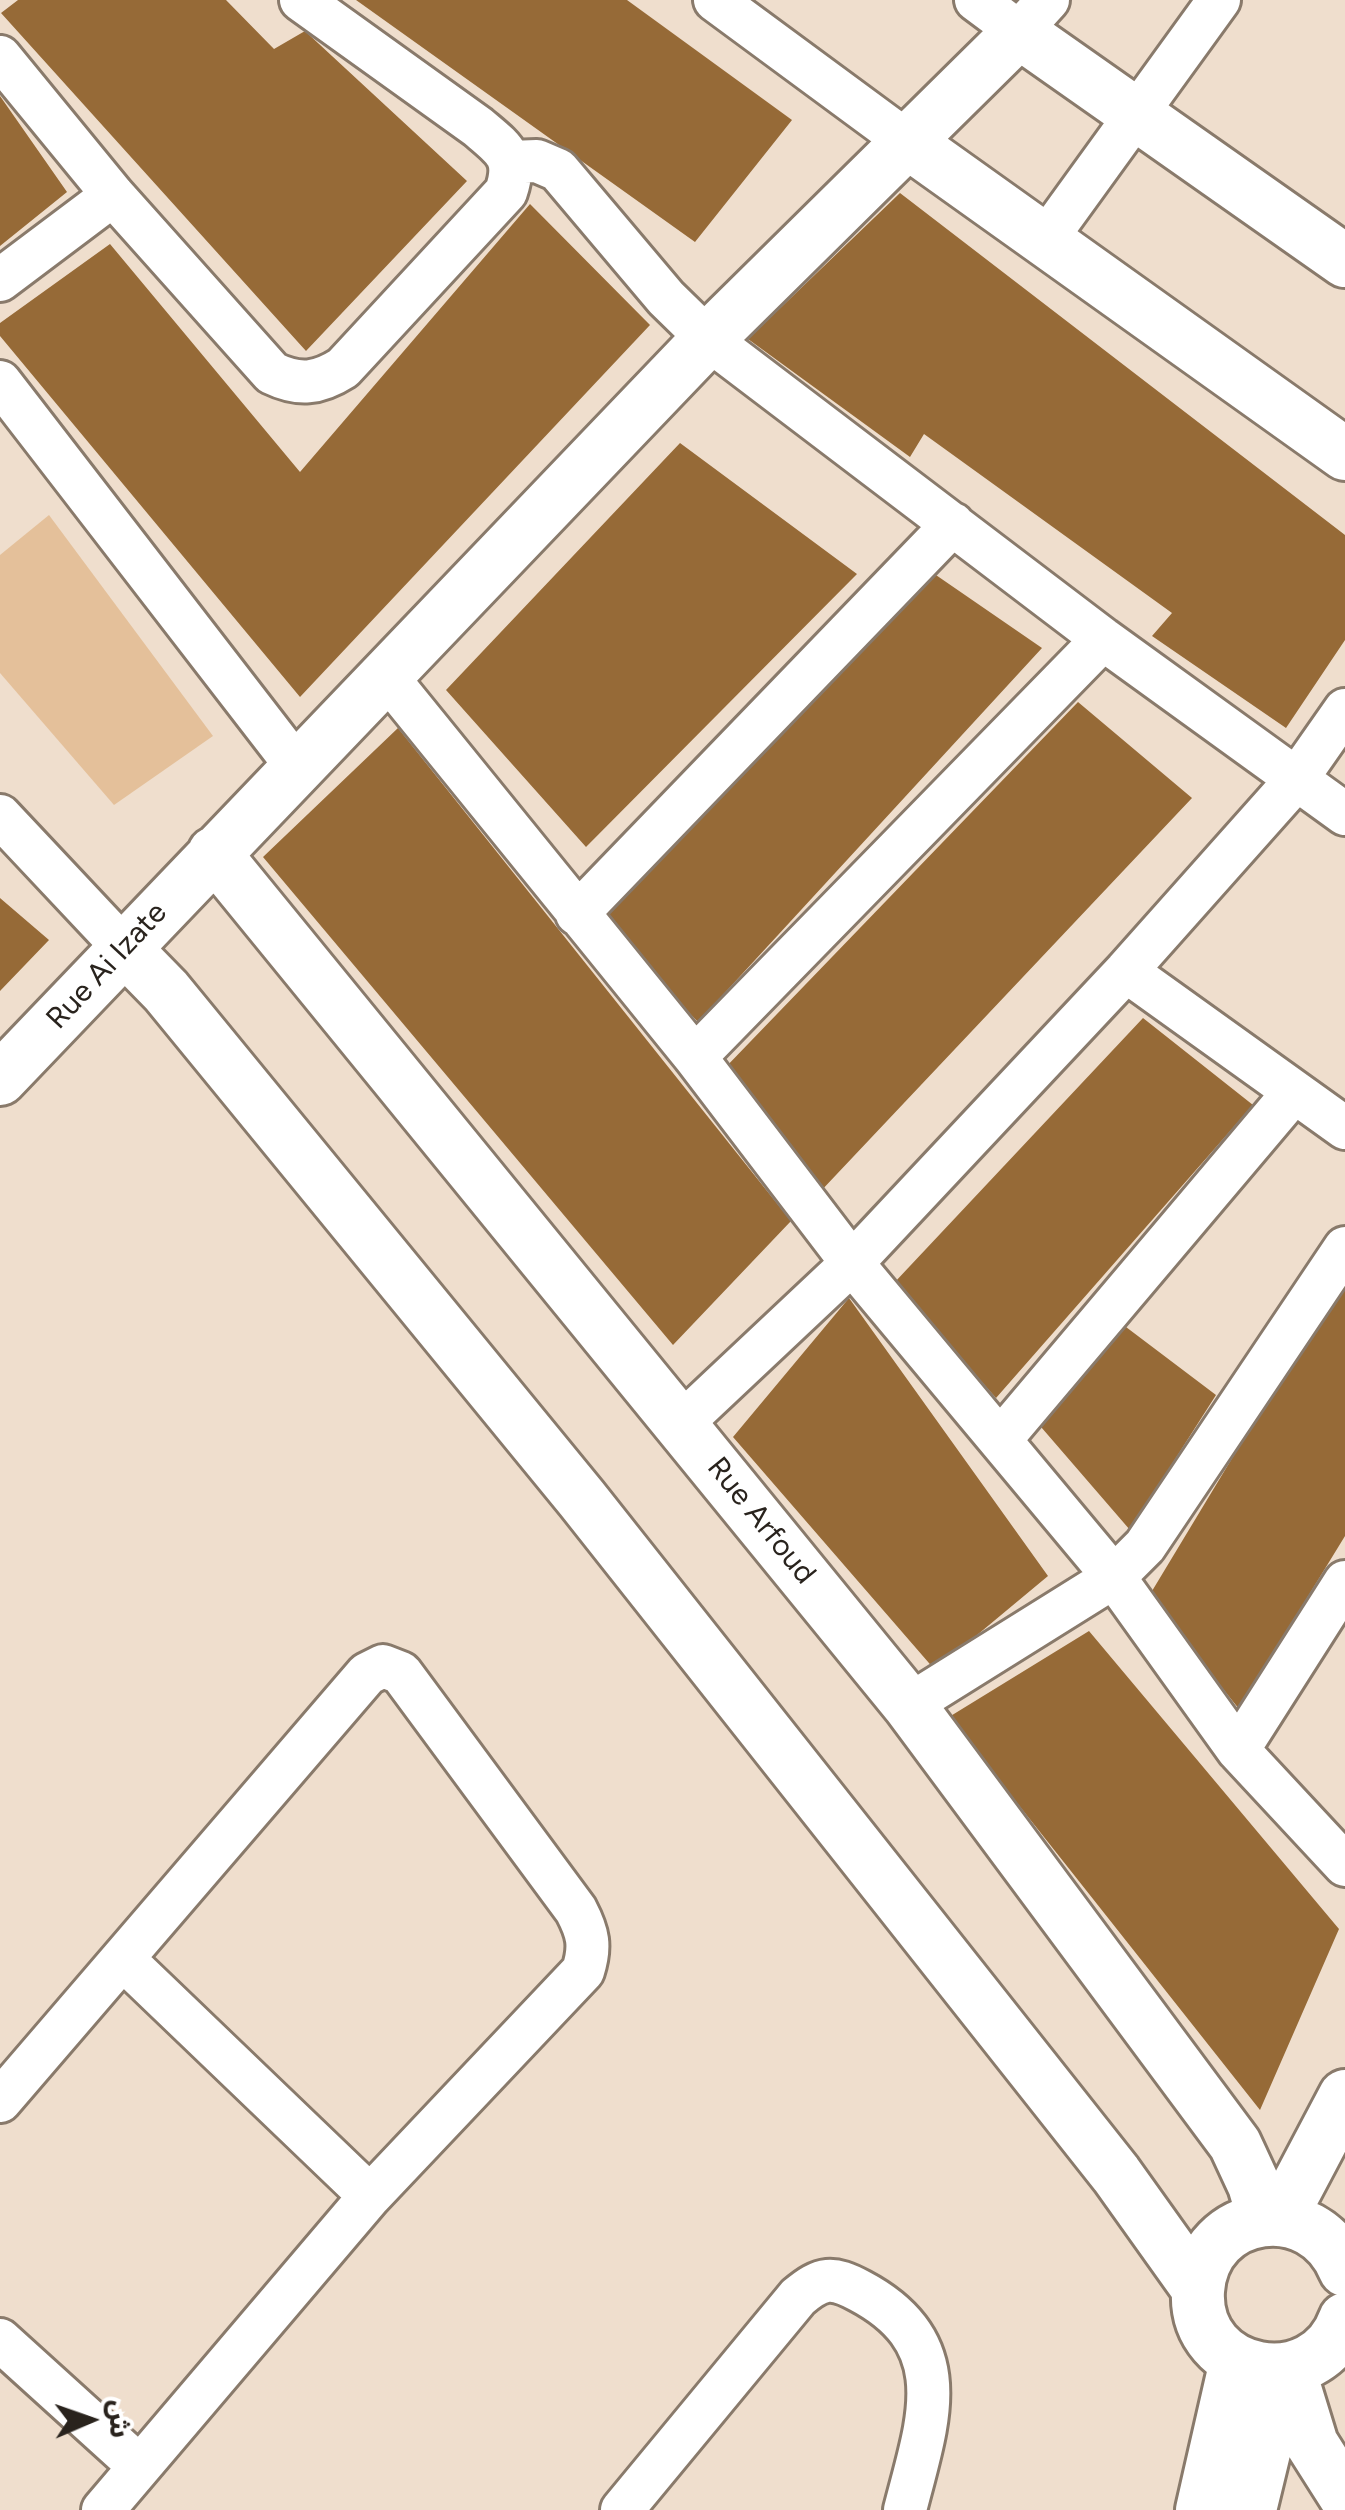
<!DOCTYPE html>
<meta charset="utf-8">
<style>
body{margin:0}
#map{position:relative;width:1345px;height:2510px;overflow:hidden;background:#efdecd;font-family:Figtree,"Noto Sans Arabic",sans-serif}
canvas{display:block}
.north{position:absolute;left:40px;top:2370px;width:100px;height:100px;-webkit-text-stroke:8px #fff;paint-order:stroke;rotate:88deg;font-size:28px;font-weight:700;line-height:40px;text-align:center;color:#29231d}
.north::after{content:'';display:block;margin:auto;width:35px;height:45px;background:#29231d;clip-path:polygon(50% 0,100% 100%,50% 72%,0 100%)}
</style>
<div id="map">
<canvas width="1345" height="2510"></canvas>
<div class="north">ش</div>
</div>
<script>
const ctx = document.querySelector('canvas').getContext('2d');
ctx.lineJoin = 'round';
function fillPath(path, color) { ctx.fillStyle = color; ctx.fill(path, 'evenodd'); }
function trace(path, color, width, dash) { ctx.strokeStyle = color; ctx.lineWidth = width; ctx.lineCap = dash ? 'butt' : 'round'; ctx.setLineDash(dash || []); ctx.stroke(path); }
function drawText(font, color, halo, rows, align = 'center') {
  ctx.font = font + ' Figtree,sans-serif'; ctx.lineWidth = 8; ctx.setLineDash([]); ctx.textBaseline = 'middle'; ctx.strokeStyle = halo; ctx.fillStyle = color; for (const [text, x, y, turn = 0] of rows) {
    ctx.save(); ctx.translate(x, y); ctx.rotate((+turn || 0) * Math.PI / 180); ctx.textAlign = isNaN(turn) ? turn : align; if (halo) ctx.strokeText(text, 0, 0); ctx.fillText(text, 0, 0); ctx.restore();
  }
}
const green = new Path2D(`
 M49 515 213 736 114 805 0 673V555Z`);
const building = new Path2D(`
 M18 0H226L274 49 305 31 467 181 306 351 1 13Z
 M356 0H627L792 120 695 242Z
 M0 96 67 192 0 246Z
 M900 193 1345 535V640L1286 728 1152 636 1172 613 924 434 910 457 748 339Z
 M530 204 650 325 300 697 0 336V323L110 244 300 472Z
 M680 443 857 574 586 847 446 690Z
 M933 573 1042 648 698 1022 599 919Z
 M1078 702 1192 798 819 1193 722 1071Z
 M398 728 791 1221 673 1345 263 857Z
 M0 898 49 940 0 991Z
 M1143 1018 1253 1105 996 1398 894 1283Z
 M1345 1271V1536L1239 1709 1149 1596Z
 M849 1298 1048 1576 935 1670 733 1437Z
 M1126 1327 1216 1395 1130 1530 1035 1420Z
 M1089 1631 1339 1929 1260 2110 949 1717Z`);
const minor = new Path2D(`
 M715 0 909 143
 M976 0 1019 32 1048 0
 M0 57 113 195 272 373C299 386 318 384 343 368L506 192C518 157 504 149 478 127L301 0
 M511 162 537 161 558 170 666 298 708 339 1103 639 1345 814
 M1046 239 1219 0
 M0 280 113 195
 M0 382 297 767
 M387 677 695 1057 852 1263 1114 1577 1238 1750 1345 1865
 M0 816 123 947
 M577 914 953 524
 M1126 971 1345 1128
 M695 1057 1103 639
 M682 1423 852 1263 1126 971 1296 780 1345 710
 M1000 1440 1294 1092
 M909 1705 1114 1577 1145 1546 1345 1248
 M1238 1750 1345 1582
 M124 1960 370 2196
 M0 2101 367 1674 383 1666 401 1673 576 1910C588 1933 591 1946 583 1971L370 2196 103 2510
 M0 2340 139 2466
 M622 2510 798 2297C822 2277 832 2276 860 2291 960 2344 927 2423 905 2510`);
const tertiary = new Path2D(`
 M909 143 1345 454
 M214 853 909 1705 1235 2144 1254 2185 1264 2219
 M123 947 166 991 582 1499 1116 2174 1198 2289
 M0 1079 708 339 1019 32 1345 261
 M1280 2219 1345 2096
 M1345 2270C1314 2193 1203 2208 1198 2291 1193 2378 1316 2400 1345 2319
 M1289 2369 1312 2444 1345 2496
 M1202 2510 1236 2361
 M1250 2510 1284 2370`);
const streetNames = [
 ["Rue Ai Izate",107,966,-47],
 ["Rue Arfoud",761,1521,51]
];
fillPath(green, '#e4c09a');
fillPath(building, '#966a37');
trace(minor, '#897a6b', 48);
trace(tertiary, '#897a6b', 58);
trace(minor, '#fff', 42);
trace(tertiary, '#fff', 52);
drawText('30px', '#29231d', '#fff', streetNames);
</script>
